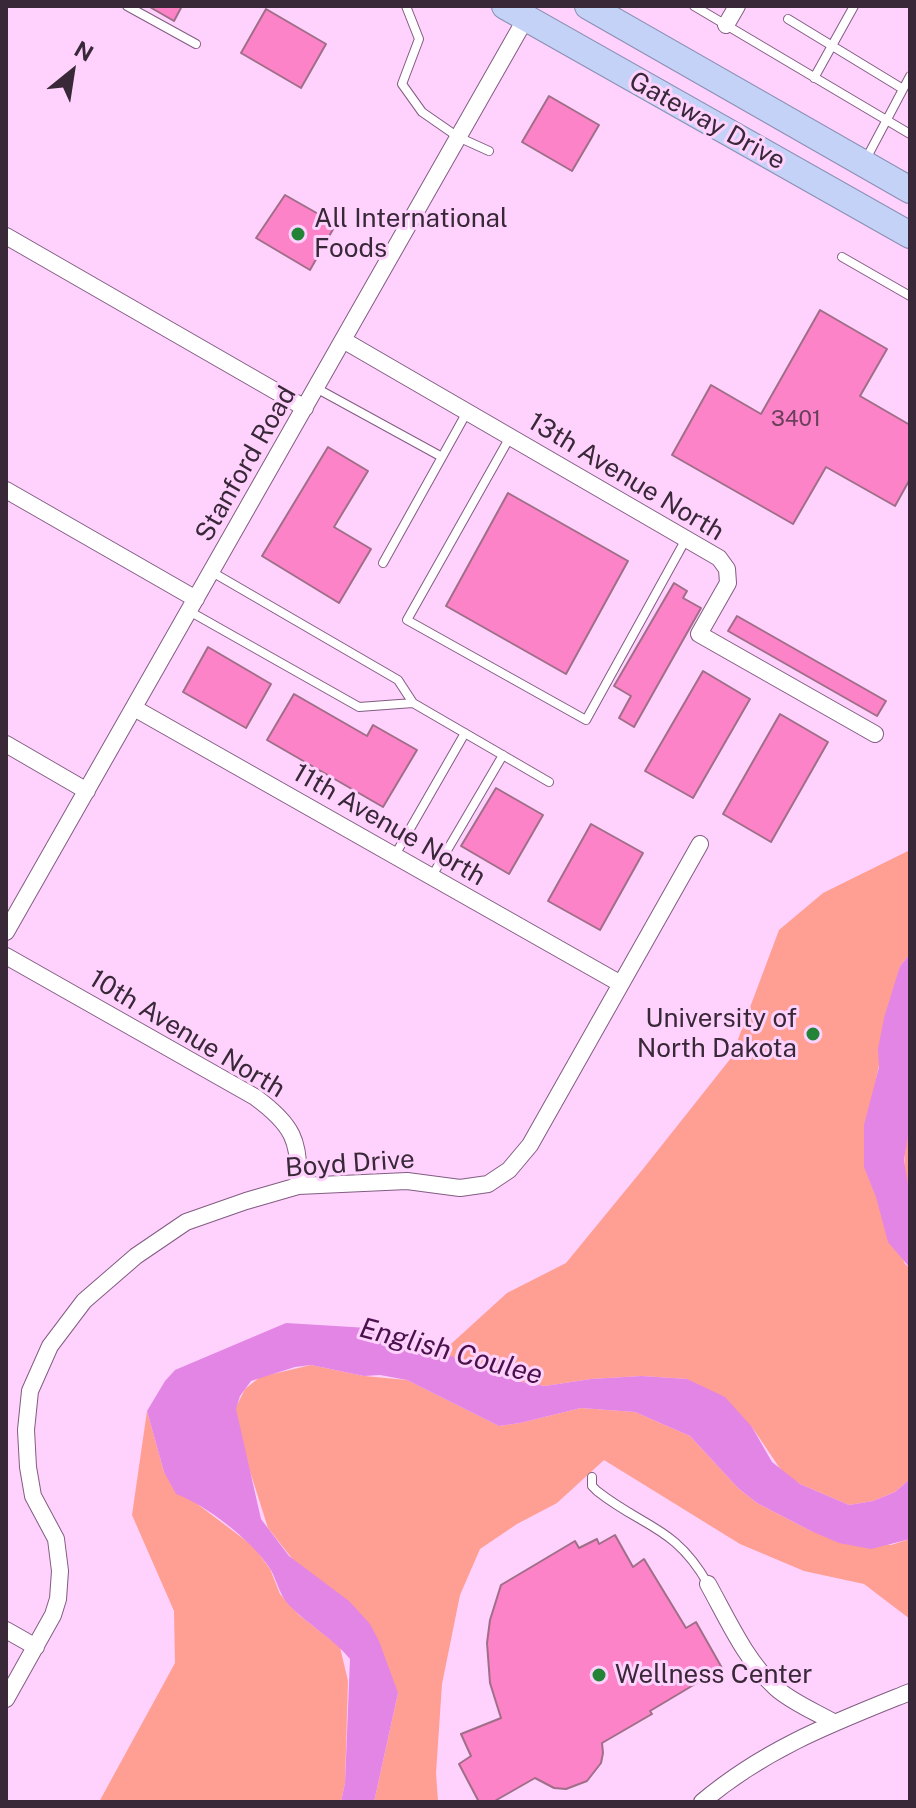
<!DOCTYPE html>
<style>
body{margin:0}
#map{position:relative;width:916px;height:1808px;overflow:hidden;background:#fed2fd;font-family:"Public Sans",sans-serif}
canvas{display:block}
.frame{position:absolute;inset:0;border:8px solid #382838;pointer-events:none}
.north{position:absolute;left:32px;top:32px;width:80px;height:80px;-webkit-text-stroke:6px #fed2fd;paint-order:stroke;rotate:30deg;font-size:22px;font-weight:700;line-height:32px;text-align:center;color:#382838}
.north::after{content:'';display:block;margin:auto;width:28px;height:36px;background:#382838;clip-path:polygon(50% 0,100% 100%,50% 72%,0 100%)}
</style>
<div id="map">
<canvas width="916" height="1808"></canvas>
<div class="frame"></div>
<div class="north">N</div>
</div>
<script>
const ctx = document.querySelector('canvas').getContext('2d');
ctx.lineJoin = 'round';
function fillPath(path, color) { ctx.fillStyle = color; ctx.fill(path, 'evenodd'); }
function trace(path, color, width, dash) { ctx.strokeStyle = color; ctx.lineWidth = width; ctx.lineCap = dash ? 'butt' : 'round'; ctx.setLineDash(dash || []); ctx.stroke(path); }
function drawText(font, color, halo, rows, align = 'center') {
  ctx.font = font + ' "Public Sans",sans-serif'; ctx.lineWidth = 6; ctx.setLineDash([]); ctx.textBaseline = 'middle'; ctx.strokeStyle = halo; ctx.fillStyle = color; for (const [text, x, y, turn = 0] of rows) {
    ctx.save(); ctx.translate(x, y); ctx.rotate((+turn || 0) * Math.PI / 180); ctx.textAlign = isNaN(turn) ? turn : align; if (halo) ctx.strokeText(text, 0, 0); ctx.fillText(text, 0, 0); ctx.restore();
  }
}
const green = new Path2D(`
 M910 850V954L900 966 875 1084 864 1166 905 1264 910 1268V1479L895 1492 873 1501 849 1505 800 1484 783 1473 752 1427 687 1379 642 1376 591 1379 545 1386 516 1381 441 1353 507 1293 566 1263 643 1169 731 1058 779 930 823 893Z
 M910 1125V1193C901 1170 905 1148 910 1125Z
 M311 1365 364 1376 407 1380 499 1426 520 1423 581 1408 635 1412 690 1436 738 1488 757 1503 811 1531 891 1545 910 1539V1619L864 1584 804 1571 740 1544 604 1460 557 1503 517 1524 480 1549 460 1595 442 1684 436 1773 438 1802H374L398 1693 268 1528 248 1465 235 1409 245 1389 260 1377Z
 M147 1411 164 1472 192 1500 253 1546 270 1569 280 1594 299 1615 340 1647 348 1681 345 1783 341 1802H99L175 1663 174 1611 132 1515Z`);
const water = new Path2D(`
 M910 954V1125L904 1160 910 1197V1268L888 1242 876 1197 864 1167V1125L879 1067 878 1049 884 1018 900 966Z
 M286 1323 368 1328 396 1335 516 1381 545 1386 591 1379 642 1376 687 1379 725 1397 752 1427 772 1462 800 1484 849 1505 873 1501 895 1492 910 1479V1539L871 1549 839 1543 811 1531 757 1503 738 1488 690 1436 635 1412 581 1408 520 1423 499 1426 407 1380 380 1375 364 1376 311 1365 295 1367 251 1381 240 1396 236 1409 261 1519 289 1556 349 1601 370 1624 379 1641 398 1693 374 1802H341L345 1783 350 1659C333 1638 308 1625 289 1605 278 1593 277 1579 269 1567 250 1539 206 1505 176 1494L164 1472 147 1411 165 1381 175 1370Z`);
const building = new Path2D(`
 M148 6H182L174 21Z
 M266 9 326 44 301 88 241 53Z
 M549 96 599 125 572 171 522 142Z
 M285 195 336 224 310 270 256 238Z
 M820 310 887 349 860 396 910 425V479L895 506 826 467 793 524 672 455 711 385 761 414Z
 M328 447 368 471 334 527 371 549 339 603 262 556Z
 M508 493 628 561 566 674 446 606Z
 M674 583 687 591 683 598 701 608 634 727 619 718 631 696 614 686Z
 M737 616 886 701 877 716 728 631Z
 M208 647 271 684 246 728 183 692Z
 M703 671 750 699 693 798 645 771Z
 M294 694 367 736 373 725 417 750 383 807 267 740Z
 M780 714 828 742 771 842 723 814Z
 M496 788 543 815 509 874 461 846Z
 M591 824 643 853 600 930 548 901Z
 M615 1535 633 1567 644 1559 686 1628 696 1622 722 1668 650 1711 652 1714 602 1743 603 1753 601 1763 587 1781 566 1789 554 1788 535 1778 493 1802H479L459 1764 471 1756 461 1734 501 1718 490 1683 487 1643 490 1620 501 1585 575 1541 579 1548 597 1539 599 1544Z`);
const service = new Path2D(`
 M127 6 196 44
 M406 6 419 39 402 84 422 112 458 137 489 151
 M694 6 910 134
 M788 19 903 89
 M814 78 854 6
 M866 159 910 76
 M842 257 910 296
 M316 388 442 457 383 563
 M510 437 407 620 586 720 686 539
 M442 457 467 412
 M212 572 398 680 413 703
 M189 611 359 707 413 703 549 782
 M395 855 465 733
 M432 876 503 755
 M592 1477V1486L597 1491C644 1528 675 1526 708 1584`);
const minor = new Path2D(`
 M726 25 737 6
 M6 236 305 408
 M343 340 719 558 727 569 728 583 699 634 875 734
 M6 490 196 599
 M134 708 621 984
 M6 744 87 791
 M6 932 526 18
 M6 956 255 1097C292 1124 301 1141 298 1186
 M708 1584C728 1620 746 1661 776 1688 793 1703 816 1712 835 1723
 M6 1630 36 1647
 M6 1699 53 1615 58 1599 60 1571 56 1539 33 1496 28 1467 26 1430 30 1391 50 1346 84 1301 136 1256 186 1222 246 1201 298 1186 407 1181 460 1188 488 1184 509 1170 530 1145 700 844
 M702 1802C766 1748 833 1723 910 1692`);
const trunk = new Path2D(`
 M505 6 910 235
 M588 6 910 190`);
const markers = [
 [298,234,8,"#238437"],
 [813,1034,8,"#238437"],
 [599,1675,8,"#238437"]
];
const numberNames = [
 ["3401",796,419]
];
const streetNames = [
 ["Gateway Drive",707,121,29],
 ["Stanford Road",246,464,-60],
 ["13th Avenue North",626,477,31],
 ["11th Avenue North",389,825,30],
 ["10th Avenue North",187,1034,31],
 ["Boyd Drive",350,1164,-4]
];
const poiNames = [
 ["All International",314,219],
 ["Foods",314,249],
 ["University of",797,1019,"right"],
 ["North Dakota",797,1049,"right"],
 ["Wellness Center",615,1675]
];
const waterNames = [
 ["English Coulee",451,1352,15]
];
fillPath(green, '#ff9e93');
fillPath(water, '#e385e4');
fillPath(building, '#fc83c7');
trace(building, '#a06e88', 2);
trace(service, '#825c82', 10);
trace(minor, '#825c82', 18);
trace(trunk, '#898fb2', 28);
trace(service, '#fff', 8);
trace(minor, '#fff', 16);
trace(trunk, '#c3d2f6', 26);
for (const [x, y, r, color] of markers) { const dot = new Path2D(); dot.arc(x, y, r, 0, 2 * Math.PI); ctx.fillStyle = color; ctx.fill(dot); trace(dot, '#fed2fd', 3); }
drawText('22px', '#693f5c', null, numberNames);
drawText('26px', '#382838', '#fed2fd', streetNames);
drawText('26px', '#382838', '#fed2fd', poiNames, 'left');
drawText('italic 28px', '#4b114d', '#fed2fd', waterNames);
</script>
